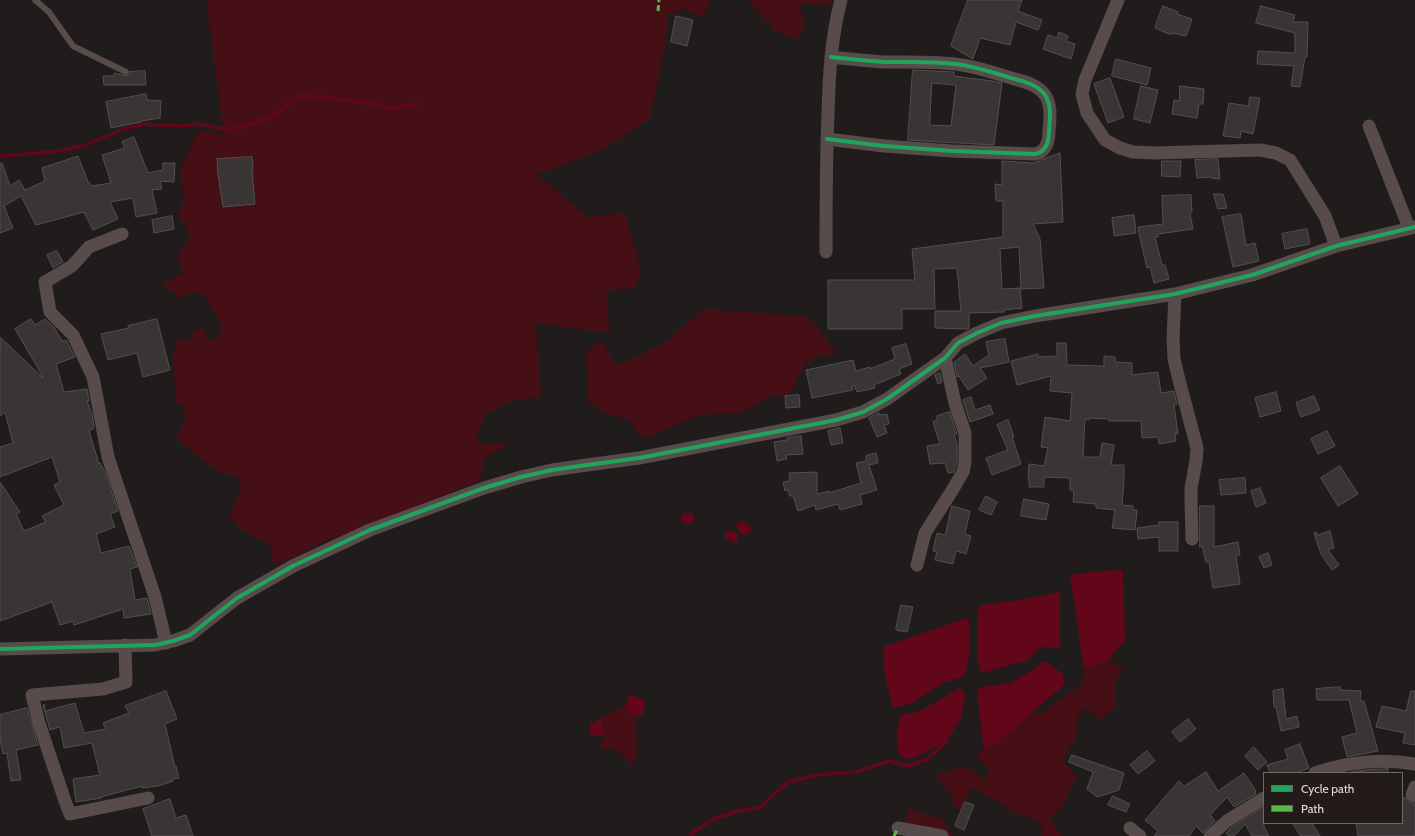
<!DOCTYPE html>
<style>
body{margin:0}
#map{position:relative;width:1415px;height:836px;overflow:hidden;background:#211c1c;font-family:Cabin,sans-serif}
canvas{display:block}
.legend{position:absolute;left:1263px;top:772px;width:140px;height:52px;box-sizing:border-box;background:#231a1a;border:1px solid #6f6867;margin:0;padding:5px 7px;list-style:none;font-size:12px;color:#e2dcdb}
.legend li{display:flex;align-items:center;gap:8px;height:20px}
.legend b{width:20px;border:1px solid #6f6867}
</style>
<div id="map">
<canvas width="1415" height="836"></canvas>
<ul class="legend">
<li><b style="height:5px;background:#20a55d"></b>Cycle path</li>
<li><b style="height:5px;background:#58b947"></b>Path</li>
</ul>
</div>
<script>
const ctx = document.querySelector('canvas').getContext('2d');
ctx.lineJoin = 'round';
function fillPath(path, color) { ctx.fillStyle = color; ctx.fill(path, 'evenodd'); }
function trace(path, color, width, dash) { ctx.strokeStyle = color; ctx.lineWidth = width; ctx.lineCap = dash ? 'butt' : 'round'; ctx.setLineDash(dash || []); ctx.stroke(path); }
const green = new Path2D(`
 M206 0H709L707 11 700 17 685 8 669 14 665 45 650 119 600 151 537 174 587 217 624 213 641 269 635 288 606 291 610 333 536 323 541 397 512 401 489 412 477 430 479 444H510L484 458 480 481 325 542 274 566 272 559 270 545 242 530 229 517 241 490 239 478 217 471 182 444 176 436 185 423 183 404 176 403 173 354 177 339 188 340 194 331 200 328 204 330 206 339 211 341 220 335 221 323 203 293 193 292 181 299 162 284 183 274 177 256 190 238 186 226 177 214C189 200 180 184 182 168 182 162 196 138 199 130L224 135Z
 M748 0H835V2L822 5 799 3 804 23 798 40 775 31Z
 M703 309 809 317 837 353 814 357 804 365 791 393 769 397 742 413 698 415 649 437 638 435 629 419 609 415 588 401 586 352 601 340 616 366 665 343Z
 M1108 660 1124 669 1116 679V707L1100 720 1086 708 1078 715 1075 740 1062 760 1077 777 1060 810 1050 817 1061 836H1041L1042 823 1017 813 971 786 963 811 953 805 952 795 934 777 950 769 970 768 986 782 987 767 976 756 984 749 997 743 1032 713 1040 714 1082 684 1084 670Z
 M626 705 627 711 636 716 637 753 632 767 617 750 601 749 603 735 602 717Z
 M909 809 943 820 953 836H907L905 817Z`);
const water = new Path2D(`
 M682 513H692L694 519 690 525 680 521Z
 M741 521H745L752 530 744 536 735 526Z
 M730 530 737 533 738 539 735 543 725 538V532Z
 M1123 570 1125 640 1108 660 1084 670 1070 575 1100 571Z
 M1060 592V648L1039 647 1029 660 981 673 977 657 978 610 981 605 1020 600Z
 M966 618 969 621 970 653 965 676 943 683 912 703 893 709 885 676 883 647Z
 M1044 661 1062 673 1065 684 997 743 984 749 977 694 980 687 1011 683 1034 669Z
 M960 688 965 693 961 718 947 741 912 759 901 757C894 743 897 730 900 715L918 712Z
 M629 694 643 700 646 703 643 714 636 716 627 711 626 705Z
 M602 717 603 735 593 736 589 733 591 722 594 723Z`);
const stream = new Path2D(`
 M0 156 53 152 82 146 127 128 144 124 182 126 199 124 223 129 241 127 272 116 301 95 364 102 390 108 418 105
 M691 834 711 820 737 811 759 808 788 782 817 775 856 772 889 761 908 766 926 760 947 741`);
const building = new Path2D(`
 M968 0H1022L1018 11 1042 20 1038 30 1016 22 1010 45 980 38 973 59 951 46Z
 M1163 6 1178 12 1177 14 1192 19 1186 36 1172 33V34H1169L1155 28Z
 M1261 6 1295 15 1293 22H1308L1307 57H1305L1300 87 1291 86 1294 66 1257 64 1258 51 1295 53V33L1256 23Z
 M676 16 693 20 687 46 671 42Z
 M1059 32 1068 36 1066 41 1075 44 1071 59 1043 49 1048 35 1057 38Z
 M1116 59 1151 68 1147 85 1112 76Z
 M913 70 954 72V76L992 81 1002 83 994 145 908 140ZM932 83 956 85 951 126 930 125Z
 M145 71 146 85H104L103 76H114V73L127 76 130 74V72Z
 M1110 78 1124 117 1108 123 1094 84Z
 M1141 86 1158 90 1150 123 1134 119Z
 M1180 86 1204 89 1203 104H1199L1197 118 1172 114 1174 100 1179 101Z
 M146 94 147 100 161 101 160 118 141 121V122L111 128 106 102Z
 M1250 97 1260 98 1253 134 1241 131 1240 138 1223 136 1229 103 1248 106Z
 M134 137 148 173 163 170V163H175L174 182 160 181 162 189 152 190 157 213 136 217 133 198 110 202 118 219 93 230 84 212 36 225 21 196 4 206 13 228 0 233V163H2L10 186 19 180 25 190 45 181 42 168 78 156 88 182H89L91 186 111 183 102 155 125 148 122 142Z
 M1060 153 1063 222 1033 224 1040 239 1044 288 1021 289 1019 247 1000 249 1002 289 1020 288 1022 308 1004 310V312L969 313V328L968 329 935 328V311H961L957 268 934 269 935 309H902V329H828V280H915L912 249 1003 237V201H996L995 184 1002 185V161L1033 163Z
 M252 157 253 170H252L255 204 223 207 218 174 217 159Z
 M1218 159 1220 179 1211 178 1210 177 1197 178 1195 160Z
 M1162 161H1181L1180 177 1162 176Z
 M1214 194H1223L1227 208 1218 209Z
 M1191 195 1192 212 1190 213 1193 229 1158 234V237H1155L1162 265H1165L1169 279 1154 283 1150 267 1147 268 1140 238 1138 227 1163 224 1162 196Z
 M1241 214 1246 245 1255 243 1259 261 1233 267 1222 217Z
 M1134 215 1136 233 1114 236 1112 218Z
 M172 216 174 229 154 233 152 220Z
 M1307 229 1310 244 1285 249 1282 234Z
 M57 251 63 262 53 268 47 255Z
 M31 319 35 325 45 319 54 327 62 341 66 340 75 357 56 364 64 392 87 389 89 401H87L92 414 94 428 89 431 99 464 100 463 105 472 118 511 110 514 115 527 96 534 101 553 129 546 137 567 130 569 135 600 147 598 151 614 124 618 123 609 74 625 73 621 60 625 52 602 0 621V482L20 512 16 514 24 531 46 522 42 516 64 505 54 485 60 482 52 457 0 477V447L13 443 5 412 0 416V337L43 378V377L15 329Z
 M157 319 170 370 143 377 137 353 108 360 101 334 129 328 128 326Z
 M1005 339 1009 362 980 368 987 378 968 390 959 376 957 377 954 362 965 354 973 366 989 355 986 342Z
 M1057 343H1066L1067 365 1104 366V356L1115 357V362L1132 363V375L1158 372 1161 393 1174 391 1177 404 1174 405 1178 434H1175L1176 441 1159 444 1158 437 1142 438 1141 421H1109V419L1089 418V420L1085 419 1083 457H1100L1102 443 1114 445 1111 465H1124V480L1122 505 1133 506V510H1137L1135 530 1112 528 1115 510 1096 508V504L1073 502 1074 490H1070V478L1044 477V487H1029V478H1028L1029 464 1044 466 1048 448 1041 447 1045 417 1070 421 1072 393 1050 391 1051 376 1017 385 1011 361 1038 354V357L1057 356Z
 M906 344 912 364 899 369 901 374 874 385 875 388 857 392 854 385 852 386 853 390 812 398 806 370 853 360 856 371 870 367V369L895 359 892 348Z
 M940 373 942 382 938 384 935 375Z
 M1276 392 1281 411 1260 417 1255 398Z
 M799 395 800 407 786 408 785 396Z
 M1314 396 1320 410 1301 417 1296 403Z
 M971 397 975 410 990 405 993 414 970 422 963 400Z
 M950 412 957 434H954L957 444V461L954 472 948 473 945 463 930 464 927 446 940 444 933 422 937 420V416Z
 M879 413V415L887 414 889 424 884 425 887 433 877 437 869 418Z
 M1008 420 1014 437H1012L1021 464 992 475 986 458 1008 450 997 425Z
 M840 428 843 443 831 445 828 431Z
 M1327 431 1335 446 1318 454 1311 439Z
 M801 436 803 454 786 455 787 459 777 461 774 442 787 440V438Z
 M876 453 878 463 869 465 877 490 860 495 862 504 840 510 838 504 816 510 815 505 798 511 793 496H790L788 490 785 491 783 482 790 481 789 473 817 472V494L829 491V493L861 483 856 463 866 461V456Z
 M1340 466 1358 494 1338 506 1321 478Z
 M1245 478 1246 493 1221 495 1219 480Z
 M1260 488 1266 503 1256 507 1251 491Z
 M986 496 997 502 991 515 979 510Z
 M1024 499 1049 504 1046 520 1021 516Z
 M952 506 970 511 965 534 971 536 966 554 956 551 953 564 935 560 937 552 933 551 937 533 945 535Z
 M1200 506H1214V547L1238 542 1240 555 1236 556 1240 584 1213 588 1209 562H1206L1202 546 1200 547Z
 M1159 522H1178V551H1159V537L1138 539 1137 528 1159 525Z
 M1330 531 1334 548 1328 550 1339 565 1332 570 1321 554 1314 533 1316 532 1317 535Z
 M1268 553 1272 565 1264 568 1259 557Z
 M901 605 913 607 907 632 896 630Z
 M1340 687 1341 690 1361 691 1360 701H1364L1378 751 1347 757 1342 737 1357 733 1349 700H1317L1316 689Z
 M1283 689 1286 719 1297 716 1299 727 1281 731 1276 707H1274L1273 691Z
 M166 691 177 719 165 724 175 767 176 766 179 778 173 779V781L158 786 142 788V786L101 797V798L76 802 73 779 100 775 92 743 64 748 60 727 50 730 43 705 44 704 45 711 75 703 84 733 106 729 103 723 129 713 125 706Z
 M1411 691H1415V745L1403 743 1405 733 1376 727 1382 706 1406 711Z
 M27 708 38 745 16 750 21 780 11 781 7 753 3 754 0 740V715Z
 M1188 719 1196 729 1180 742 1172 732Z
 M1300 744 1309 768 1296 773H1270L1267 765 1288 759 1285 750Z
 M1254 747 1267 762 1258 770 1245 756Z
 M1147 751 1155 761 1138 774 1130 765Z
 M1072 755 1124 773 1119 790 1097 797 1087 789 1093 772 1069 762Z
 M1388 769V773L1351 772 1365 770Z
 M1206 772 1218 791 1244 773 1256 791 1255 792 1256 794 1234 807 1227 797 1210 815 1215 821 1203 833 1196 826 1189 836H1154L1158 831 1145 820 1179 781 1184 786Z
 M1113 796 1130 804 1126 812 1108 805Z
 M1402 797 1405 798 1409 802 1415 804V836H1358L1356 823H1402Z
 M170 799 176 818 186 815 193 836H152L143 809Z
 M965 802 974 805 964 830 955 826Z
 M1264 807V827L1269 836H1252L1245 824 1234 836H1229L1226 833 1232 827Z
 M1293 823H1312L1320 836H1301Z`);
const service = new Path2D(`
 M35 0 49 12 73 46 126 72`);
const minor = new Path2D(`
 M1118 0 1085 80 1082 94 1087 113 1105 140 1120 148 1133 152 1155 153 1260 150 1276 153 1290 160 1325 216 1336 246
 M1369 126 1409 228
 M827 139 884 146 952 151 1035 154C1046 152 1049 141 1049 131 1050 120 1052 105 1045 95 1037 84 1022 81 1011 78 992 72 974 66 955 64 931 61 908 62 885 62 867 61 849 59 831 57
 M122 234 89 247 72 266 45 282 50 312 73 335 93 377 108 457 155 597 166 643
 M826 252C826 206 826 160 828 115 829 76 831 38 841 0
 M1175 294 1173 339 1174 359 1179 380 1197 448 1196 461 1191 488V501L1192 539
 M917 565 925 533 953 489 963 472 965 462V433L955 403 945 358
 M125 645 126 682 103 689 32 695 39 723 65 801 70 814 148 798
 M0 649 155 645 173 641 190 635 237 598 293 566 370 530 484 488 521 477 552 470 587 465 639 458 836 420 863 412 887 399 945 358 958 343 977 333 1001 323 1035 316 1175 294 1252 275 1336 246 1415 227
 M1315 773C1348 762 1381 758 1415 764
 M1415 787 1412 795 1415 796
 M898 828 942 836
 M1130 828 1140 836
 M1210 836 1227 821 1264 798`);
const quiet = new Path2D(`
 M658 11 659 0
 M894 836 898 828`);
const cycleway = new Path2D(`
 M827 139 884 146 952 151 1035 154C1046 152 1049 141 1049 131 1050 120 1052 105 1045 95 1037 84 1022 81 1011 78 992 72 974 66 955 64 931 61 908 62 885 62 867 61 849 59 831 57
 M0 649 155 645 173 641 190 635 237 598 293 566 370 530 484 488 521 477 552 470 587 465 639 458 836 420 863 412 887 399 945 358 958 343 977 333 1001 323 1035 316 1175 294 1252 275 1336 246 1415 227`);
fillPath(green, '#460f16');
fillPath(water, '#620719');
trace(stream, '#620719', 3.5);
fillPath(building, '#393535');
trace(building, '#544f4f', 1);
trace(service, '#584b4b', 6);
trace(minor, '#584b4b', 13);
trace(quiet, '#58b947', 3, [6, 3]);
trace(cycleway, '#20a55d', 4);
</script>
